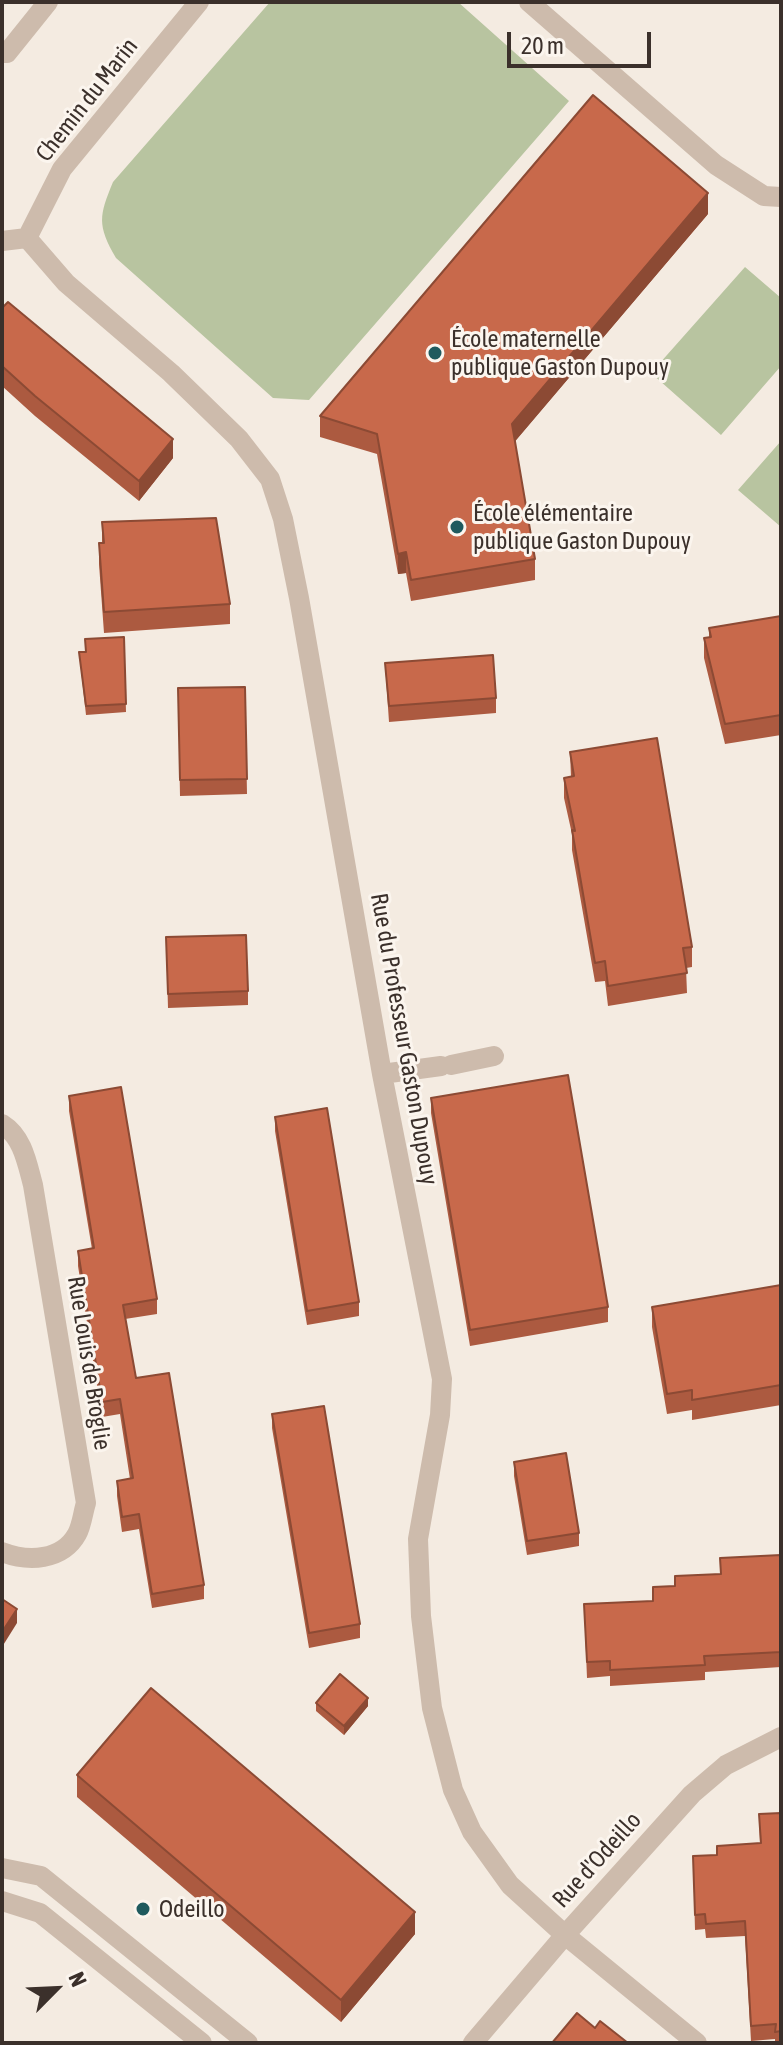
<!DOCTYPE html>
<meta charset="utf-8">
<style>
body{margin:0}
#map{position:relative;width:783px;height:2045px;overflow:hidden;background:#f4ebe1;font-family:"Asap Condensed",sans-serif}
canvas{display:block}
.frame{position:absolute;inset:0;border:4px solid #3b302b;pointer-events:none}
.north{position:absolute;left:16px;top:1949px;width:80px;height:80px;-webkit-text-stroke:6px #fbf5ee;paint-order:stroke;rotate:66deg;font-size:22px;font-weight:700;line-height:32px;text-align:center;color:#3b302b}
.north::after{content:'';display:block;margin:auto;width:28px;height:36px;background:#3b302b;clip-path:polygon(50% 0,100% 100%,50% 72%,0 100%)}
.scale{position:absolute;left:507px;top:32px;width:144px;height:36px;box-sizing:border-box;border:4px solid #3b302b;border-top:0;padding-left:10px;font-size:24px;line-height:28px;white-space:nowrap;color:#3b302b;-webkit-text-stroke:6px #fbf5ee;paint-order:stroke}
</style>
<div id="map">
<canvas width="783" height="2045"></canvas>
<div class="frame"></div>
<div class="north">N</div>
<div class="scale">20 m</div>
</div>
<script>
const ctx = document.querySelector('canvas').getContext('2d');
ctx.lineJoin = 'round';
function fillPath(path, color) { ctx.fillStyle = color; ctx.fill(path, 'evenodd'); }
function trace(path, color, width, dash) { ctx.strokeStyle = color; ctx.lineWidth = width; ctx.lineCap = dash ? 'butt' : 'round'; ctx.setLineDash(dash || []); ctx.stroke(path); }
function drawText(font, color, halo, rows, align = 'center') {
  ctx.font = font + ' "Asap Condensed",sans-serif'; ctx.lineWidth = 6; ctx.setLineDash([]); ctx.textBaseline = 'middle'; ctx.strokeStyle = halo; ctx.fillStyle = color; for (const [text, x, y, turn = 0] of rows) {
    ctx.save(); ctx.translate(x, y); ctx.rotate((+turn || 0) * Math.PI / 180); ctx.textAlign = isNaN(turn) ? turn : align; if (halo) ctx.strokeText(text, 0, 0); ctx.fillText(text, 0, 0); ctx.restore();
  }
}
const green = new Path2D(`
 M270 2H458L569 101 309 400 273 398 116 258C97 225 99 216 113 182Z
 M745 267 781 298V366L721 435 651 373Z
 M781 441V527L738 490Z`);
const minor = new Path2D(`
 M529 2 716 165 764 196 781 197
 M2 53H7L48 2
 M27 238 66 283 171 373 239 439 270 479 283 519 299 598 382 1074 442 1379 440 1415 418 1539 421 1616 432 1708 453 1790 472 1832 510 1885 565 1935 697 2043
 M27 238 62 169 199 2
 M2 241 27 238
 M451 1065 494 1056
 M382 1074 441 1066
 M2 1124C23 1137 27 1163 33 1185L86 1503C83 1512 82 1525 77 1534 62 1561 28 1562 2 1552
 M2 1868 41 1876 248 2043
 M2 1901 40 1913 202 2043
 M473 2043 565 1935 692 1794 726 1765 781 1737`);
const wall = new Path2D(`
 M708 214 515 441 535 559V580L411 601 406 573 398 574 377 454 320 437V416Z
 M2 308 173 458 139 501 35 416 2 386Z
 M102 522 230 604V624L104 633 99 564V543H102Z
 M781 616V735L725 744 704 658V638L709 637V628Z
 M124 637 126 712 86 715 79 652H86Z
 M385 663 496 698V713L389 722Z
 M245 687 247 794 180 796 178 688Z
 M570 752 692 947V967L686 968 687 993 608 1006 605 981 595 982 572 850V834L564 798V778L571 777Z
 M166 937 248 991V1005L168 1008Z
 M69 1096 157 1299V1314L125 1319 136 1378 204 1585V1599L152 1608 139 1529 122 1532 117 1496V1481L130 1479 120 1414 102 1417 78 1266V1251L92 1249 69 1111Z
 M431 1098 608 1307V1322L470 1346 431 1113Z
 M275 1117 359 1302V1316L307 1325 275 1131Z
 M781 1285V1405L692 1420V1410L667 1414 652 1327V1307Z
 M272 1414 360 1624V1638L309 1648 272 1428Z
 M514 1462 579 1533V1546L527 1555 514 1476Z
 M781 1555V1667L705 1672V1680L610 1686V1676L587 1678 584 1604 653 1601 675 1586 720 1574V1558Z
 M316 1703 368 1706 344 1735 316 1711Z
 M77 1775 415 1934 341 2022 77 1797Z
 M781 1813V2043H775V2039L751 2041 745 1936 706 1938 705 1929 695 1930 693 1856 717 1855 760 1843 759 1814Z`);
const shadedWall = new Path2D(`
 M708 193V214L512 445V424Z
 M173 439V458L139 501V481Z
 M406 552V573L398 574V554Z
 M17 1609V1623L2 1647V1632Z
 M368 1698V1706L344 1735V1726Z
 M415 1912V1934L341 2022V2000Z`);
const building = new Path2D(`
 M593 95 708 193 512 424 535 559 411 580 406 552 398 554 377 434 320 416Z
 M8 302 173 439 139 481 35 396 2 366V308Z
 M216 518 230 604 104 612 99 543H104L102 522Z
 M781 616V715L725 724 704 638 711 637 709 628Z
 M124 637 126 704 86 706 79 652H86L85 639Z
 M493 655 496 698 389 706 385 663Z
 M245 687 247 779 180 780 178 688Z
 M657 738 692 947 683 948 687 973 608 986 605 961 595 963 572 830 575 831 564 778 574 776 570 752Z
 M246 935 248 991 168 994 166 937Z
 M568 1075 608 1307 470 1330 431 1098Z
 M121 1087 157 1299 123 1305 136 1378 169 1373 204 1585 152 1594 139 1514 122 1517 117 1481 133 1478 120 1399 102 1402 78 1251 94 1248 69 1096Z
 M327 1108 359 1302 307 1311 275 1117Z
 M781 1285V1385L692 1400V1390L667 1394 652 1307Z
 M324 1406 360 1624 309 1633 272 1414Z
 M566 1453 579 1533 527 1541 514 1462Z
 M781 1555V1652L704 1656 705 1665 610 1670V1661L587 1662 584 1604 653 1601V1587L675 1586V1576L721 1574 720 1558Z
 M2 1599 17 1609 2 1632Z
 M340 1674 368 1698 344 1726 316 1703Z
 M151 1688 415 1912 341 2000 77 1775Z
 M781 1813V2031L775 2032 776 2024 751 2026 745 1921 706 1924 705 1914 695 1915 693 1856 717 1855V1846L761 1843 759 1814Z
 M577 2013 595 2028 600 2021 628 2043H552Z`);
const markers = [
 [435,353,8,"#1f5a5e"],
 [457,527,8,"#1f5a5e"],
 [143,1909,8,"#1f5a5e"]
];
const streetNames = [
 ["Chemin du Marin",87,100,-52],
 ["Rue du Professeur Gaston Dupouy",404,1039,80],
 ["Rue Louis de Broglie",89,1363,81],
 ["Rue d'Odeillo",597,1860,-48]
];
const poiNames = [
 ["École maternelle",451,339],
 ["publique Gaston Dupouy",451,367],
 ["École élémentaire",473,513],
 ["publique Gaston Dupouy",473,541],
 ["Odeillo",159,1909]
];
fillPath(green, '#b8c4a0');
trace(minor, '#cdbbac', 20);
fillPath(wall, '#ac5a40');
fillPath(shadedWall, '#8c4a34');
fillPath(building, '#c8694b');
trace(building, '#8c4a34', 2);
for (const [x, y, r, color] of markers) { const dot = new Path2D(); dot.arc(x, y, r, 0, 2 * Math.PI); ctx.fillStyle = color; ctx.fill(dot); trace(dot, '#fbf5ee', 3); }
drawText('24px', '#3b302b', '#fbf5ee', streetNames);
drawText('24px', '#3b302b', '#fbf5ee', poiNames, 'left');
</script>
